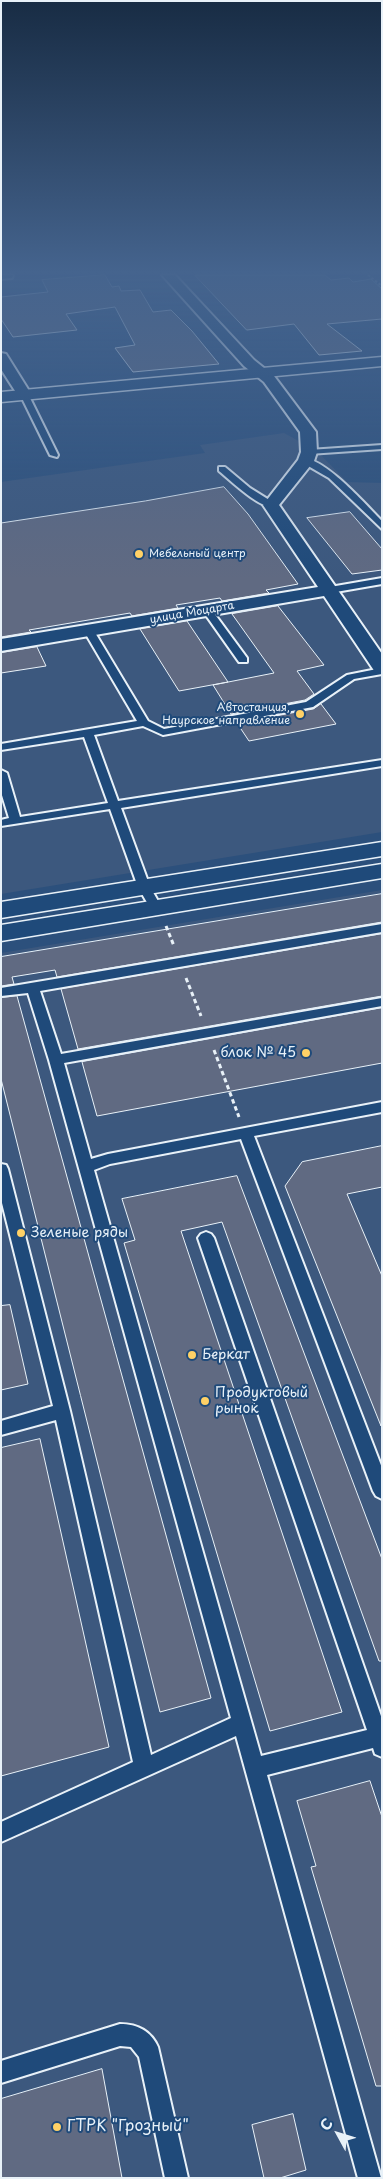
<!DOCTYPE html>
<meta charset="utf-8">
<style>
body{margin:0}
#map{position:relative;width:383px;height:2179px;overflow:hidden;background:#2c507c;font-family:"Playpen Sans",sans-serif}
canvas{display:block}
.frame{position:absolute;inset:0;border:2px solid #e8f1f8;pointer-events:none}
.north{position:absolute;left:313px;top:2109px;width:50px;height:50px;-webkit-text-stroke:4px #1f4a7a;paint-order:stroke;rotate:309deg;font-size:14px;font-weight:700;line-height:20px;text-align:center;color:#e8f1f8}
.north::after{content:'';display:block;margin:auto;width:18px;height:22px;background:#e8f1f8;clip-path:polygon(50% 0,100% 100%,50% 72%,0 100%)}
</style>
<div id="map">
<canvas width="383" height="2179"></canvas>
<div class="frame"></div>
<div class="north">С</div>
</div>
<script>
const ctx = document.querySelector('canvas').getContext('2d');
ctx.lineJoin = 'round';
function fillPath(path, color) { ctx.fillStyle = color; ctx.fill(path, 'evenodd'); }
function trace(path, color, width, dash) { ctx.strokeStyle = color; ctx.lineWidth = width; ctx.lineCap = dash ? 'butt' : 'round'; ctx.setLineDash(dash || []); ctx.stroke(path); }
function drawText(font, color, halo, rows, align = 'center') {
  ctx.font = font + ' "Playpen Sans",sans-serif'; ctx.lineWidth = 4; ctx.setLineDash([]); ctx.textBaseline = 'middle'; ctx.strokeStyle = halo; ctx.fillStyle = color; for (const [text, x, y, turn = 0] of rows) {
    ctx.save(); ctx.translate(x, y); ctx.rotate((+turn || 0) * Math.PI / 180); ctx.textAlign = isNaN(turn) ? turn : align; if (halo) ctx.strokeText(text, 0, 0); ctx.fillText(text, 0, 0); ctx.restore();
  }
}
const built = new Path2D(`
 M284 433 317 451 347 482 382 483V832L1 894V482L205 453 200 445Z
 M382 890V2178H1V953Z`);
const building = new Path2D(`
 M105 275 112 287 119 286 121 291 140 290 153 312 171 310 192 331 219 364 133 372 115 348 135 345 115 307 66 314 77 330 13 337 1 319V297L48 292 42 280Z
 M195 275H325L331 280 349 278 353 282 371 279 382 289V319L327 324 362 351 319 355 294 324 247 330Z
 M224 487 248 514 298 584 266 590 269 593 222 601 220 598 176 605 178 608 132 616 130 613 29 630 31 632 1 637V523L145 501Z
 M350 512 382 549V570L352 574 307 518Z
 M278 606 324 665 297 671 314 694 305 700 231 714 213 685 274 673 232 614Z
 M187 621 228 682 179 691 140 629Z
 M37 647 46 666 1 673V653Z
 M321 704 336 724 249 741 237 723 313 709Z
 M382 894V922L57 977 55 970 12 977 14 984 1 986V957Z
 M382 934V996L78 1049 61 989Z
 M17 996 211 1698 160 1712 1 1079V998Z
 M382 1008V1063L97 1116 82 1062Z
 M382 1146V1187L347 1194 382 1276 381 1426 285 1186 302 1162Z
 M237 1176 382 1559V1661H379L222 1222 181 1231 342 1712 270 1731 124 1243 135 1240 122 1199Z
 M10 1305 28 1384 1 1390V1306Z
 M40 1439 109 1747 1 1776V1448Z
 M370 1781 382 1817V2086H376L311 1867 316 1866 297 1801Z
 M102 2069 122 2178H1V2099Z
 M293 2114 306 2170 280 2178H264L252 2125Z`);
const pathFar1 = new Path2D(`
 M368 275 382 286`);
const path = new Path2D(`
 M166 926 174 946
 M186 978 201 1016
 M214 1050 239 1117`);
const service = new Path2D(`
 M21 392 28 394 58 455 57 457 50 455 20 394Z
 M382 445V449L309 454 305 452 309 450Z
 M303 459C323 456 367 506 382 521V529L329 478 303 463Z
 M219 467H225L250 488 274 503V507C260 509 230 480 219 471Z
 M382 578V584L330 593 325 590 330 587Z
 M208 608 211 609 247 658V662H239L203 611Z
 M89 628 94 631 148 721 164 729 306 702 347 675 382 668V674L354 679 313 707 163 735 143 726 94 735 118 801 382 760V766L121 808 150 887 162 908 160 911H152L138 887 110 809 1 826V820L9 818 1 792V770L7 773 20 817 108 803 84 737 1 750V744L137 721 84 631Z
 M382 924V932L40 991 61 1054 382 998V1006L64 1063 91 1159 108 1154 382 1102V1112L254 1136 382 1468V1499L376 1496 373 1491 241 1139 110 1164 94 1170 261 1756 367 1730 198 1238 201 1234 206 1232 211 1234 214 1238 382 1719V1757L375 1754 373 1748 267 1775 381 2178H358L236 1736 1 1842V1822L133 1762 56 1420 1 1435V1421L53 1406 1 1199V1164L6 1165 8 1169 70 1411 151 1755 231 1718 49 1060 28 993 1 996V988Z
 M120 2024C137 2024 151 2031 158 2047L188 2178H165L139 2057 131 2047 120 2046 1 2083V2061Z`);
const minor = new Path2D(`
 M1 275H13L12 278 1 279Z
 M162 275H175L254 360 274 376 316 432 317 452 314 461 279 505 382 654V674L375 672 324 596 1 651V639L318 587 263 505 298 460 301 452 300 432 264 382 244 366Z
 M1 353 6 354 31 394 29 397H19L17 394 1 369Z`);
const tertiary = new Path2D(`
 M382 357V366L1 402V392Z
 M382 842V856L1 918V902Z
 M382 864V878L1 941V925Z`);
const markers = [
 [139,554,5,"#ffd166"],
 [300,714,5,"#ffd166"],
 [306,1053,5,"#ffd166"],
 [21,1233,5,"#ffd166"],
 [192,1355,5,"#ffd166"],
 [205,1401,5,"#ffd166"],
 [57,2127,5,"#ffd166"]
];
const farPoinames = [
 ["Мебельный центр",149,554],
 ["Автостанция,",290,708,"right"],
 ["Наурское направление",290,721,"right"]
];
const farStreetnames = [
 ["улица Моцарта",192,613,-10]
];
const poiNames = [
 ["блок № 45",296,1053,"right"],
 ["Зеленые ряды",31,1233],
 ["Беркат",202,1355],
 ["Продуктовый",215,1393],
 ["рынок",215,1409]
];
const nearPoinames = [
 ["ГТРК \"Грозный\"",67,2127]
];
fillPath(built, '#3c587e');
fillPath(building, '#606a82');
trace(building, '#e8f1f8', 1);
trace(service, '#e8f1f8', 4);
trace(minor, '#e8f1f8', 4);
trace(tertiary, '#e8f1f8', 3);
trace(pathFar1, '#e8f1f8', 2, [2.5, 2]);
trace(path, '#e8f1f8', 3, [4.5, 3]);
fillPath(service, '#1f4a7a');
fillPath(minor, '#1f4a7a');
fillPath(tertiary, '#1f4a7a');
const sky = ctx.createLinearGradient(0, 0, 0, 580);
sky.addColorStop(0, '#182c44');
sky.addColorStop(0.47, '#45648e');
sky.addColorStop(1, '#45648e00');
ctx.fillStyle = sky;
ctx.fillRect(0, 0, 383, 580);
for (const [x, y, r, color] of markers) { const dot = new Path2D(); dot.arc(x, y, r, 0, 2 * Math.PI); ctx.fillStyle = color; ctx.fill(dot); trace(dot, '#1f4a7a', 2); }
drawText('11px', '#e8f1f8', '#1f4a7a', farPoinames, 'left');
drawText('11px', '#e8f1f8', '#1f4a7a', farStreetnames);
drawText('14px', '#e8f1f8', '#1f4a7a', poiNames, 'left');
drawText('16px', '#e8f1f8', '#1f4a7a', nearPoinames, 'left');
</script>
